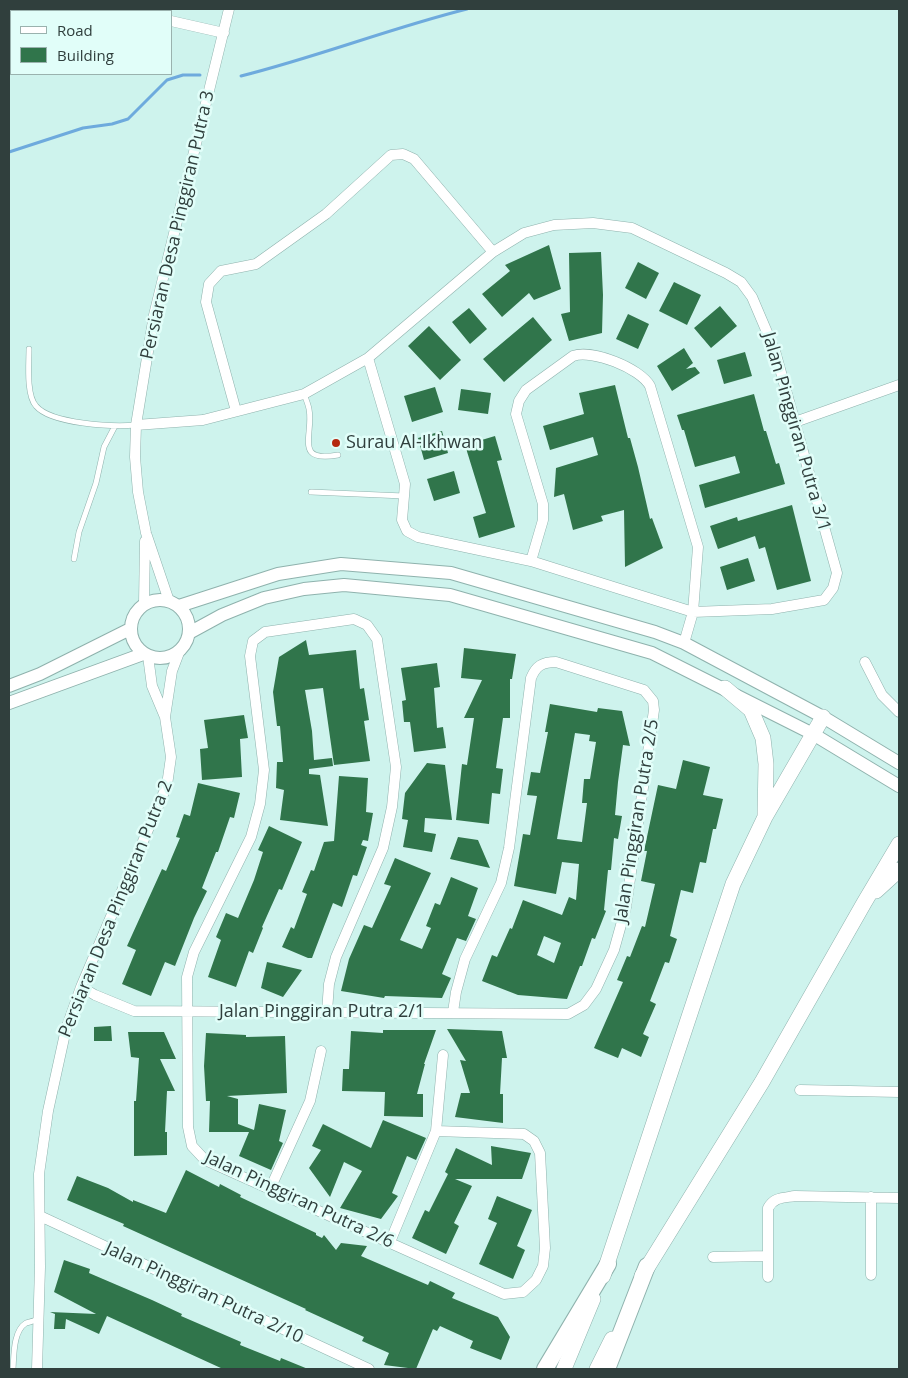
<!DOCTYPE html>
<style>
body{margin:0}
#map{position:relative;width:908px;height:1378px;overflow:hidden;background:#cef3ed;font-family:"Open Sans",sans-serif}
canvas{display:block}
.frame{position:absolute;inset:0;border:10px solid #303f3d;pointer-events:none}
.legend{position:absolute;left:10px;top:10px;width:162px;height:65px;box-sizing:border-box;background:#e1fef9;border:1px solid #9ab2ae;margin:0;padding:6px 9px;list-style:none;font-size:15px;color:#303f3d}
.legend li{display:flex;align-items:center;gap:10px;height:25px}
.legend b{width:25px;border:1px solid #9ab2ae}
</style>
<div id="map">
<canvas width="908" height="1378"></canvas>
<div class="frame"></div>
<ul class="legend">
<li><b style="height:6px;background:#fff"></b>Road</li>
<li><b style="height:14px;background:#30754b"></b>Building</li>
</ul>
</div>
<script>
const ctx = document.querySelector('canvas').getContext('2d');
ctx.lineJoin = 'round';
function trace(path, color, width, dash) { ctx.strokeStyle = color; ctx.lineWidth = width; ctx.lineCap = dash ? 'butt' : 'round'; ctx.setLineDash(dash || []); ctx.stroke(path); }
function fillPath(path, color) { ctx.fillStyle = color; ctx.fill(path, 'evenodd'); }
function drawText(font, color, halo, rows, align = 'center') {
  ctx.font = font + ' "Open Sans",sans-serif'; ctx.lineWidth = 5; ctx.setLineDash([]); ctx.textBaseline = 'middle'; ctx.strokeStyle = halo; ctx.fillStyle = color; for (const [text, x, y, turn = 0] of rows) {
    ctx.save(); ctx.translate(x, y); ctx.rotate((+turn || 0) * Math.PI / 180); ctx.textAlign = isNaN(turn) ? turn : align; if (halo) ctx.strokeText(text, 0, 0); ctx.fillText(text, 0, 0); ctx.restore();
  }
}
const stream = new Path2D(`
 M241 76C317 57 391 28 467 9
 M9 152 83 128 112 124 128 119 167 80 183 75H200`);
const building = new Path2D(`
 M549 245 561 289 534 300 529 293 502 317 482 294 510 271 505 265Z
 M601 252 603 295 602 333 569 341 561 314 570 312 569 253Z
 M638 262 659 273 646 299 625 288Z
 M674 282 701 295 687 325 659 311Z
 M720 306 737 326 711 348 694 328Z
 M469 308 487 329 470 344 452 322Z
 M628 314 649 324 638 349 616 339Z
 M533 317 552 340 504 382 483 359Z
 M429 326 461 360 440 380 408 346Z
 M684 348 693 363 686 369 695 367 700 373 672 391 657 366Z
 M745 352 752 376 724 384 717 360Z
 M615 385 628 438H630L638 467 650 519 652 518 663 548 625 567 624 510 601 516 603 521 573 530 564 494 554 497 556 468 598 455 593 437 550 450 543 426 584 414 579 393Z
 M435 387 443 412 412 422 404 396Z
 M461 389 491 393 488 414 458 410Z
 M754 394 764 431H766L776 464 779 463 785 484 705 508 699 485 740 473 735 456 695 467 684 430H682L677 415Z
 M442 431 448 453 424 460 418 438Z
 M495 436 502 460 497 461 515 527 479 538 473 517 486 513 465 445Z
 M454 471 460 493 434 501 427 479Z
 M792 505 811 581 777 590 765 547 759 549 755 536 718 549 710 526 737 517 738 521Z
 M748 558 755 581 727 590 720 567Z
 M306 640 309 655 356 650 360 689 364 688 369 720 364 721 370 761 334 765 323 688 305 690 312 731 314 760 332 758 333 766 309 769V774L320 775 328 826 280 820 284 790 276 788 277 762H283L280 726H277L273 692 279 657Z
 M464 648 516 654 512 679H510V718H503L496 768 503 769 500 794 492 793 489 824 456 820 462 764 467 765 474 718H464L482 680 461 678Z
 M437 663 440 687 434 688 437 728 443 727 446 748 414 752 410 722H404L402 701 406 700 401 668Z
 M550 704 597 712 598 708 622 711 630 746 623 745 618 782 615 815 622 816 618 839 614 838 611 870H608L604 910 606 911 595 939 592 938 582 966H580L567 999 518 995 482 981 492 955 497 957 510 928 512 929 523 900 562 915 569 897 576 900 579 864 562 862 556 894 514 886 523 834 530 835 537 796 527 795 531 772 540 773 548 732H545ZM575 733 590 735 589 741 596 742 590 779H584L582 803H587L582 842 557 839ZM544 936 561 943 554 963 537 955Z
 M244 715 248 738 240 739 242 777 202 780 200 749 208 748 204 720Z
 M683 760 710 767 703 795 723 799 716 829H713L706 863 700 862 693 893 681 890 670 936 677 939 669 963 665 962 650 1001 656 1004 643 1034 649 1037 641 1057 622 1048 618 1058 594 1048 623 982 617 980 627 956 630 957 642 926 645 927 655 884 641 881 647 851H644L658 785 676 789Z
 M427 763 445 765 452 820 425 818 424 832 436 834 432 852 403 847 408 820 402 819 405 793Z
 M339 776 368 778 366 812 373 813 368 841 363 840 361 845 367 847 357 876 353 875 342 907 333 903 312 958H308L282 947 291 927 294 929 307 894 302 892 311 870 314 871 324 842 334 841Z
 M198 783 240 793 234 818 230 817 218 852H216L202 888 207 891 194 918 175 966 165 962 151 996 122 984 136 950 127 946 162 869 166 871 180 838 176 837 184 814 190 816Z
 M269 826 302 842 282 890 279 889 262 927 263 928 253 953 249 951 236 987 208 977 221 940 216 937 226 913 238 918 254 880 263 852 258 850Z
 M458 837 478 840 490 868 450 859Z
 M395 858 431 873 400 940 422 949 431 928 426 926 435 903 440 905 451 877 478 888 468 916 476 919 466 941 457 938 442 974 451 978 442 998 385 996 384 998 341 991 349 959 364 925 372 928 391 886 384 884Z
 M267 962 302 970 283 997 261 988Z
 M111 1026 112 1041H94V1027Z
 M447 1029 502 1031 507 1058H502L500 1094H503V1123L455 1117 461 1093H470L460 1060 466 1061Z
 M383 1030H436L424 1064H425L417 1094H423V1117L384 1116 385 1092 342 1091 343 1069H349L351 1031 383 1033Z
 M128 1032H164L176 1059H160L175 1091H167L165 1132H167V1155L134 1156V1101H136L139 1058 131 1057Z
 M206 1033 246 1035V1037L285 1036 287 1093 227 1096 238 1099V1124L254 1130 259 1104 286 1110 279 1141 283 1143 271 1170 239 1156 249 1132H209L210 1101H206L204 1066Z
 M383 1120 426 1138 416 1160 407 1156 392 1193 398 1196 381 1219 340 1208 362 1171 344 1162 330 1197 309 1168 321 1150 312 1146 323 1124 371 1148Z
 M491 1146 531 1153 522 1179H455L472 1186 454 1223 459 1226 446 1254 412 1238 425 1210 429 1212 448 1174 445 1172 456 1148 492 1165Z
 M186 1170 219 1187 220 1184 241 1195 240 1197 316 1233V1235L322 1238 324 1235 336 1250 341 1243 367 1246 361 1256 428 1285 430 1281 455 1293 452 1298 498 1317 510 1337 501 1360 470 1348 473 1341 440 1326 437 1331 433 1329 416 1369 384 1365 389 1353 362 1341 364 1337 305 1310 306 1309 123 1226 124 1224 67 1200 77 1176 108 1188 133 1202V1200L166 1213Z
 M497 1196 532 1210 517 1246 525 1250 513 1279 479 1264 497 1223 488 1219Z
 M64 1260 90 1269 89 1273 152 1300 182 1314 181 1316 241 1342 240 1345 280 1361 281 1358 308 1369H223L107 1316 99 1334 66 1319 65 1329H54L55 1314 50 1312 96 1314 54 1292Z`);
const service = new Path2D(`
 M105 11 106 9
 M9 63 11 62
 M29 349C29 363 26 395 36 406 51 424 113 427 136 425
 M304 394C306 399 308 404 309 409 314 435 293 463 338 455
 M311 492 404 496
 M74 559 79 532 96 483 104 447 115 426
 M13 1369C14 1356 13 1331 26 1323 30 1322 34 1321 38 1319`);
const minor = new Path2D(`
 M116 9 127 11
 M14 11 39 9
 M171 21 224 33
 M236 411 206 302 209 284 221 271 256 264 326 214 391 155 403 154 414 159 493 252
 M795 422 899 385
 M136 425 203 420 304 394 368 358 493 252 524 233 554 225 593 223 632 228 726 273 741 282 752 297 775 351 837 573 833 588 824 600 772 609 693 612 531 561 418 537 407 531 402 520 405 484 368 358
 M531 561 543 520V504L516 414 519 401 526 390 573 356C592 349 640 368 650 386L698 547 693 612 684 643
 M169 601 146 533 138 492 135 457 136 425 154 315 229 9
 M144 604 145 541
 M865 662 882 695 899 712
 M165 717 172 671 180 650
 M81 987 95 995 134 1011 568 1014 584 1005 596 989 614 950 626 907 654 710 653 701 644 690 556 662C542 662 536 666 531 678L509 848 501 883 465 959 456 992 453 1012
 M327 1012 329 984 336 957 383 848 392 807 396 767 377 639 367 625 354 619 265 632 253 641 250 656 264 770 260 804 251 837 194 952 187 977 188 1127 192 1146 205 1160 504 1294 523 1292 536 1280 543 1266 545 1248 540 1153 534 1141 524 1134 436 1131
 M800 1090 899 1092
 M270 1189 310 1101 321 1051
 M871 1197V1275
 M40 1216 369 1369
 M390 1242 436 1131 443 1055
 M713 1257 768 1256
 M768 1277V1208C774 1197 783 1198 795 1196L899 1198
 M37 1369 40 1267 39 1174 48 1111 66 1029 81 987 167 785 171 757 165 717 152 686 148 656`);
const tertiary = new Path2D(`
 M131 629a29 29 0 1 1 58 0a29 29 0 1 1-58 0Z
 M179 606 278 574 341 564 451 573 655 632 684 643 823 717 899 763
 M189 633 222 615 264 598 304 589 344 585 450 595 652 653 813 734 899 786
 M9 686 40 674 130 629
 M9 703 143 654`);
const secondary = new Path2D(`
 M725 688 751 710 763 738 766 764 765 816
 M876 891 899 870
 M603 1276 733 884 765 817 823 717
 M642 1276 762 1082 864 903 899 844
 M564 1369 593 1299
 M597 1369 612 1339`);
const primary = new Path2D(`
 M545 1369 608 1264
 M607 1369 647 1266`);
const markers = [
 [336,443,5,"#b52910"]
];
const streetNames = [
 ["Persiaran Desa Pinggiran Putra 3",178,225,-77],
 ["Jalan Pinggiran Putra 3/1",796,432,74],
 ["Jalan Pinggiran Putra 2/5",637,821,-81],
 ["Persiaran Desa Pinggiran Putra 2",116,909,-68],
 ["Jalan Pinggiran Putra 2/1",322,1012],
 ["Jalan Pinggiran Putra 2/6",299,1200,25],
 ["Jalan Pinggiran Putra 2/10",204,1293,25]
];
const poiNames = [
 ["Surau Al-Ikhwan",346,443]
];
trace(stream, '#6eaadd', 3);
fillPath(building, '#30754b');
trace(service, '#8fb2ad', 6);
trace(minor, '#8fb2ad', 11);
trace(tertiary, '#8fb2ad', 14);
trace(secondary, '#8fb2ad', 16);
trace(primary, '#8fb2ad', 18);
trace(service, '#fff', 5);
trace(minor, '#fff', 10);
trace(tertiary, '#fff', 12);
trace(secondary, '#fff', 15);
trace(primary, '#fff', 16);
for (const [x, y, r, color] of markers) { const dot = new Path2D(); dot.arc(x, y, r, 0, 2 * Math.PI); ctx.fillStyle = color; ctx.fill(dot); trace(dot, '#e1fef9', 2); }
drawText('18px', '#303f3d', '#e1fef9', streetNames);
drawText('18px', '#303f3d', '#e1fef9', poiNames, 'left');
</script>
